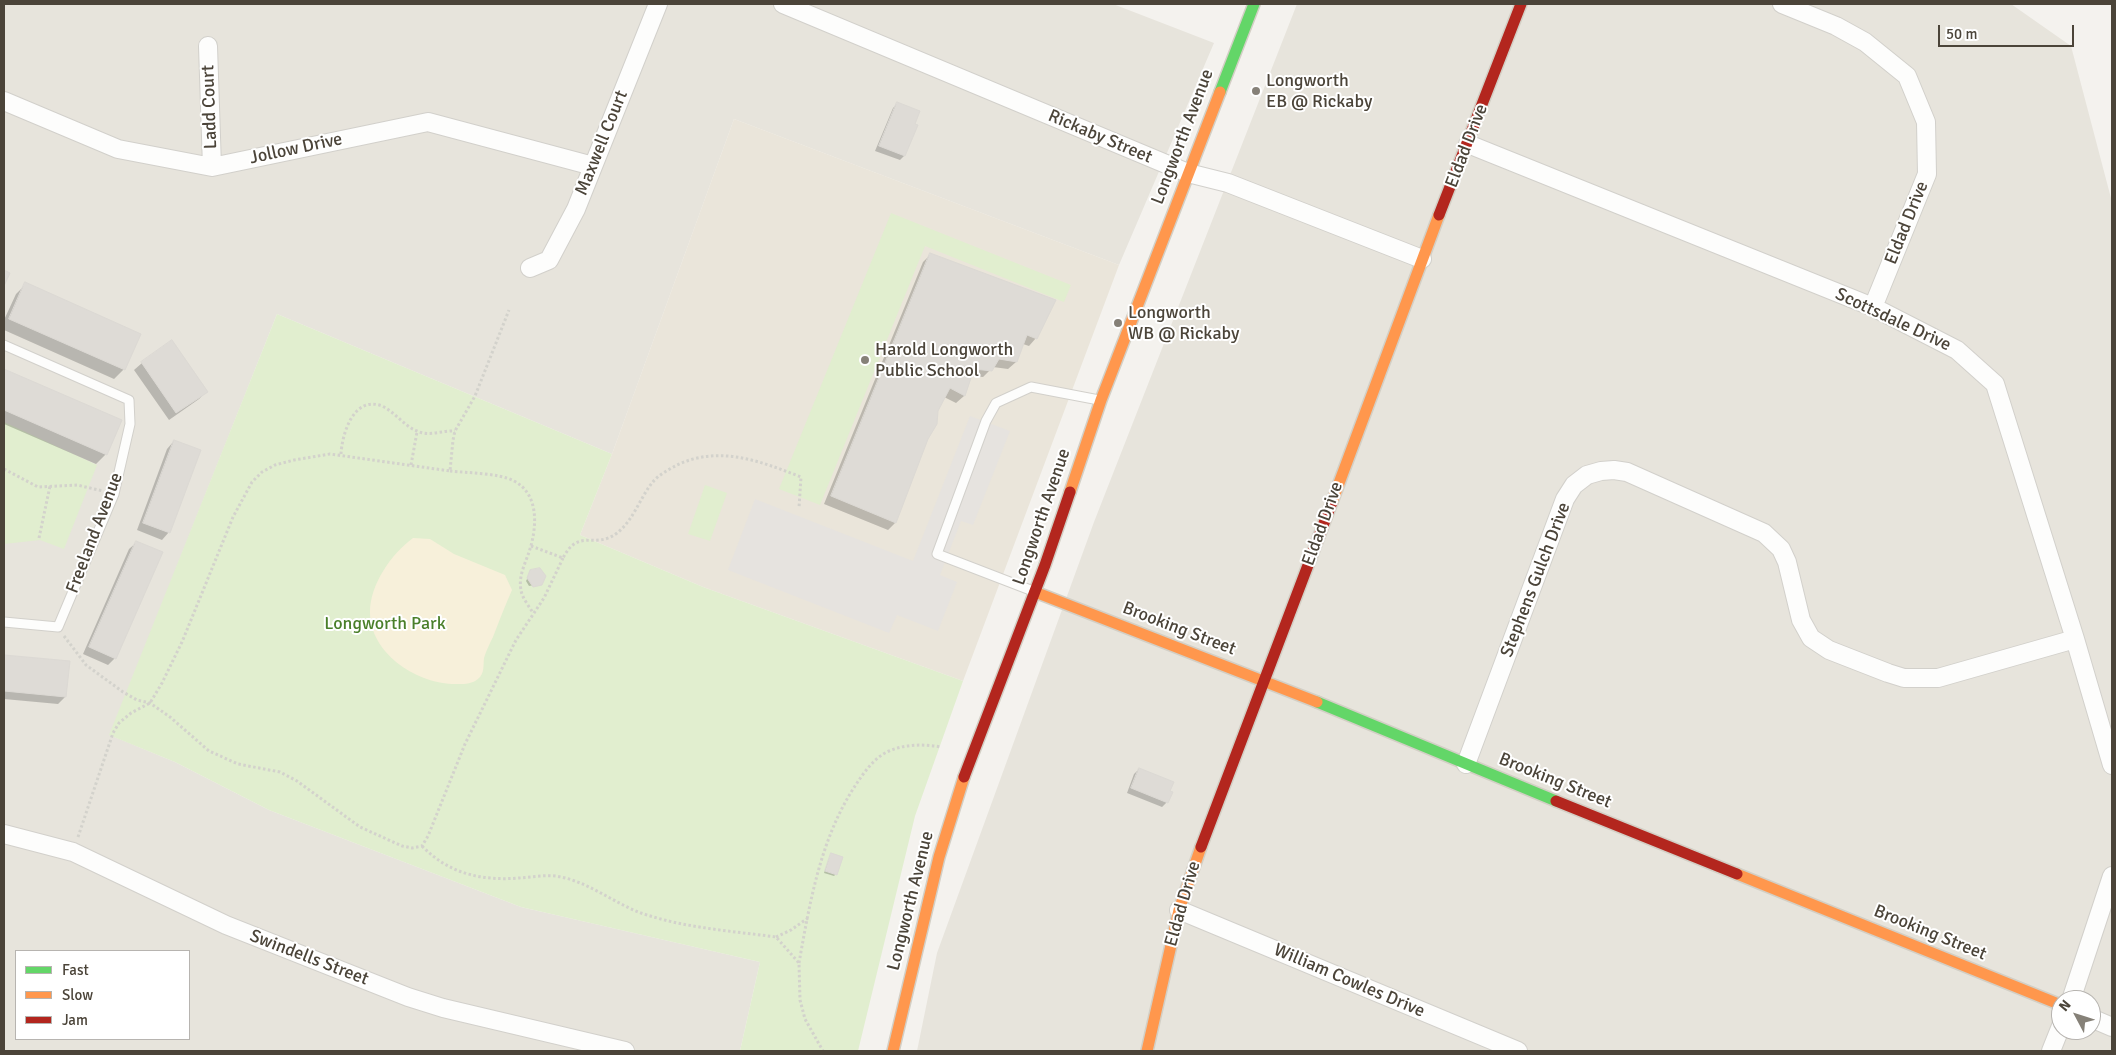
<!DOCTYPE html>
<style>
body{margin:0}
#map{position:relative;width:2116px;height:1055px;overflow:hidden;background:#f4f2ee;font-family:Signika,sans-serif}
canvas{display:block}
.frame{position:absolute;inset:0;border:5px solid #4b4439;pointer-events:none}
.legend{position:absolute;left:15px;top:950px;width:175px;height:90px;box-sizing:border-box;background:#fff;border:1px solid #b7b4b0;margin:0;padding:6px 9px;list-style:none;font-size:15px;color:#4b4439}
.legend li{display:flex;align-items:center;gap:10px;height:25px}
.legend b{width:25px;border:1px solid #b7b4b0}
.north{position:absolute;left:2051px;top:990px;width:50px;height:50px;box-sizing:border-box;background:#fff;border:1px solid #b7b4b0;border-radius:50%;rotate:310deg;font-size:14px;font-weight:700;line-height:20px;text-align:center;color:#4b4439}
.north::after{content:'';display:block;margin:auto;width:18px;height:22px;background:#868178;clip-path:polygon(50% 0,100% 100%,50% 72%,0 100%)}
.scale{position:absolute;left:1938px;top:25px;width:136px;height:22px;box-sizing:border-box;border:2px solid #4b4439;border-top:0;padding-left:6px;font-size:15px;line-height:18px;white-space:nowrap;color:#4b4439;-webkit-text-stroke:4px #fff;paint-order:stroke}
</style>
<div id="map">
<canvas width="2116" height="1055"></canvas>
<div class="frame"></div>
<ul class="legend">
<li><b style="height:6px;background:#63d668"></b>Fast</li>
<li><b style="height:6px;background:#ff974d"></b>Slow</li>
<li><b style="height:6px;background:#b3261e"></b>Jam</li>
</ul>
<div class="north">N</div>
<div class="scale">50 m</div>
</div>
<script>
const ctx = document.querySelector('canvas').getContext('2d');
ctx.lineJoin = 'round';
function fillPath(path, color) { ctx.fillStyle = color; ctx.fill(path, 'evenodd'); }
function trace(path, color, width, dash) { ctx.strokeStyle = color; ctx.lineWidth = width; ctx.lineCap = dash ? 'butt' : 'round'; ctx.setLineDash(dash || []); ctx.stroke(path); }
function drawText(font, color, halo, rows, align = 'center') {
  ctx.font = font + ' Signika,sans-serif'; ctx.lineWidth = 4; ctx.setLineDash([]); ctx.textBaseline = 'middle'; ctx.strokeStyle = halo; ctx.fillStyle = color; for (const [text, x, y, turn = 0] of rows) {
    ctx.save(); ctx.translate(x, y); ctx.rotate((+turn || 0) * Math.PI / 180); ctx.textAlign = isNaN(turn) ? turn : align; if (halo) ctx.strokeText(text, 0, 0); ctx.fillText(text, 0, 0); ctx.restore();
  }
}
const residential = new Path2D(`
 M4 4H1113L1214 43 1119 265 734 119 612 454 277 314 110 735 175 762 269 810 521 907 760 962 740 1051H4ZM16 951H189V1039H16Z
 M1297 4H2011L2071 46 2112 202V1051H917L937 953 1094 522ZM2061 1000H2091V1030H2061Z`);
const education = new Path2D(`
 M734 119 1119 265 963 681 703 587 580 535 612 454Z`);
const green = new Path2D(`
 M891 213 1071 285 1064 302 925 246 820 505 779 489Z
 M277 314 612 454 580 535 703 587 963 681 915 816 858 1051H740L760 962 521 907 269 810 175 762 109 735Z
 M4 422 97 465 64 549 40 540 4 544Z
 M705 485 727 493 710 541 688 534Z`);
const sand = new Path2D(`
 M413 538 430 539 454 554 505 575 512 590C505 606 499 621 493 637 490 643 486 651 484 658 483 666 485 673 478 679 471 685 460 684 452 684 415 682 370 653 370 612 370 585 391 554 413 538Z`);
const parking = new Path2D(`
 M970 416 1010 431 973 525 961 521 940 575 957 582 938 631 897 615 889 633 728 570 755 499 913 561Z`);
const shadow = new Path2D(`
 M897 104 904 156 900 160 875 151 893 108Z
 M930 255 1036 338 1029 346 1023 344 1016 362 1008 369 993 367 983 377 970 376 964 396 956 403 944 397 937 411 895 523 888 530 824 504 923 262Z
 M26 284 124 369 114 379 4 330V320L16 294Z
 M142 363 206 392 199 399 169 420 134 370Z
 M4 370 106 454 96 464 4 424Z
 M174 441 169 532 162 540 137 530 167 449Z
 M137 542 115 658 108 665 83 654 129 549Z
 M531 571 541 584 529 586 526 581Z
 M4 656 69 662 65 697 58 704 4 699Z
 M1139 769 1167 802 1162 807 1127 793 1134 774Z
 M831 855 836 874 834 876 824 873Z`);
const building = new Path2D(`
 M897 102 920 111 915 124 918 125 905 156 879 146Z
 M930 253 1056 300 1037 339 1027 335 1017 362 999 359 992 371 974 369 965 396 950 388 938 411 937 424 928 439 896 523 831 496Z
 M4 270 10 273 4 286Z
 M25 282 141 334 125 370 9 319Z
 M172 340 208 392 176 413 141 362Z
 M4 369 122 420 107 455 4 410Z
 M174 440 201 450 170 533 143 523Z
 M136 541 163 552 116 659 89 647Z
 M540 568 546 576 542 585 533 587 527 578 530 570Z
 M4 655 70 661 66 697 4 691Z
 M1139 768 1174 782 1170 791 1173 792 1168 803 1131 788Z
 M831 853 843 857 837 875 825 871Z`);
const path = new Path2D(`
 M341 454C342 435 353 395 382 406 395 412 404 426 417 431 429 437 443 430 455 431
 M411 465 417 432
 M4 469 38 487 77 485 103 491
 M450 471C468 473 499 473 514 481 539 494 537 526 530 549 526 562 518 576 521 590 522 598 529 606 533 613
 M39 538 50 486
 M531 546 563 558C579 527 595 550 617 533 633 521 640 498 652 483 658 475 668 470 677 465 719 445 760 461 801 477L799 508
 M64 636 86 665 123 692 137 700 150 703 170 717 209 751 238 764 280 772 297 781 360 827 402 846 412 848 422 846 428 836 465 744 516 640 544 598 563 558
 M78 837 113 733 119 723 131 713 150 703 162 683 182 642 233 517 252 482 262 472 275 465 294 460 330 454 450 471 453 440 455 431 475 396 509 310
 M422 846C449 874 482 881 519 878 533 877 548 874 561 877 590 883 614 903 641 913 684 928 732 931 776 937L799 963 800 1000 805 1019 823 1051
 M776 937 791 930 808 918
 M799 963C810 901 821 836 857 783 865 771 875 757 889 751 905 744 924 744 941 747`);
const lane = new Path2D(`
 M4 345 129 400 130 424 114 494 58 627 4 622
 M1033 591 937 554 986 421 996 403 1031 387 1099 400`);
const street = new Path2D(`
 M783 4 1166 164 1188 173 1228 183 1422 259
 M1782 4 1836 26 1865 42 1907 76 1926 122 1927 174 1873 307
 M208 46 212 167
 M4 101 118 149 212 167 428 122 593 166
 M1468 144 1873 307 1957 350 1995 384 2075 639 2112 765
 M530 268 549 260 576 209 658 4
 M1466 764 1565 499 1574 485 1587 475 1601 471 1614 470 1627 472 1764 533 1781 549 1787 562 1801 620 1811 638 1829 650 1888 673 1904 678H1938L2075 639
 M4 834 73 852 226 925 408 997 443 1008 625 1051
 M1179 910 1518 1051
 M2071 1000 2112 876
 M2091 1018 2112 1027
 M2051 1051 2061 1026`);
const fast = new Path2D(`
 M1220 92 1254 4
 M1317 702 1556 801`);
const slow = new Path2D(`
 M1070 492 1101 400 1220 92
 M1332 502 1439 215
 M1035 592 1317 702
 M1737 874 2061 1005
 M893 1051 939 857 964 777
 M1147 1051 1179 910 1201 847`);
const jam = new Path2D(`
 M1439 215 1521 4
 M964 777 1045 565 1070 492
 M1556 801 1737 874
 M1201 847 1332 502`);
const markers = [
 [1256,91,5,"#868178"],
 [1118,323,5,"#868178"],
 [865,360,5,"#868178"]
];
const poiNames = [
 ["Longworth",1266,81],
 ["EB @ Rickaby",1266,102],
 ["Longworth",1128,313],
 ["WB @ Rickaby",1128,334],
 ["Harold Longworth",875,350],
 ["Public School",875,371]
];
const streetNames = [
 ["Ladd Court",210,107,-92],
 ["Rickaby Street",1100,137,23],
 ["Longworth Avenue",1183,137,-69],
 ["Maxwell Court",602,143,-68],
 ["Eldad Drive",1467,146,-69],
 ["Jollow Drive",296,149,-12],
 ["Eldad Drive",1907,223,-68],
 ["Scottsdale Drive",1893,320,25],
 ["Longworth Avenue",1042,517,-71],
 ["Eldad Drive",1323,524,-70],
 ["Freeland Avenue",95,533,-69],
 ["Stephens Gulch Drive",1536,580,-69],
 ["Brooking Street",1179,629,21],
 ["Brooking Street",1555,781,22],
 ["Longworth Avenue",911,901,-76],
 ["Eldad Drive",1183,904,-74],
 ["Brooking Street",1930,933,22],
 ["Swindells Street",309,958,21],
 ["William Cowles Drive",1349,981,23]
];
const parkNames = [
 ["Longworth Park",385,624]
];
fillPath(residential, '#e7e4dc');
fillPath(education, '#eae5da');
fillPath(green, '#e1eecf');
fillPath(sand, '#f7f0da');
fillPath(parking, '#e6e3df');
fillPath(shadow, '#0003');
fillPath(building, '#dedbd6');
trace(building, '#dcd9d4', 1);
trace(lane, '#d2d0cb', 11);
trace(street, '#d2d0cb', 20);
trace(fast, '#d3cfc5', 14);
trace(slow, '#d3cfc5', 14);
trace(jam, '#d3cfc5', 14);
trace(path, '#d3d2cc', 3, [2.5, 2.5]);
trace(lane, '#fdfdfc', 9);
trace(street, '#fdfdfc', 18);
trace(fast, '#63d668', 11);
trace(slow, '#ff974d', 11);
trace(jam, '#b3261e', 11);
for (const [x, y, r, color] of markers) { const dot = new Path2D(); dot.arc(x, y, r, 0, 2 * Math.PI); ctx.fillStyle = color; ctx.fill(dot); trace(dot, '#fff', 2); }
drawText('18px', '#4b4439', '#fff', poiNames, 'left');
drawText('18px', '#4b4439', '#fff', streetNames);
drawText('18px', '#4a7f2a', '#fff', parkNames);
</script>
